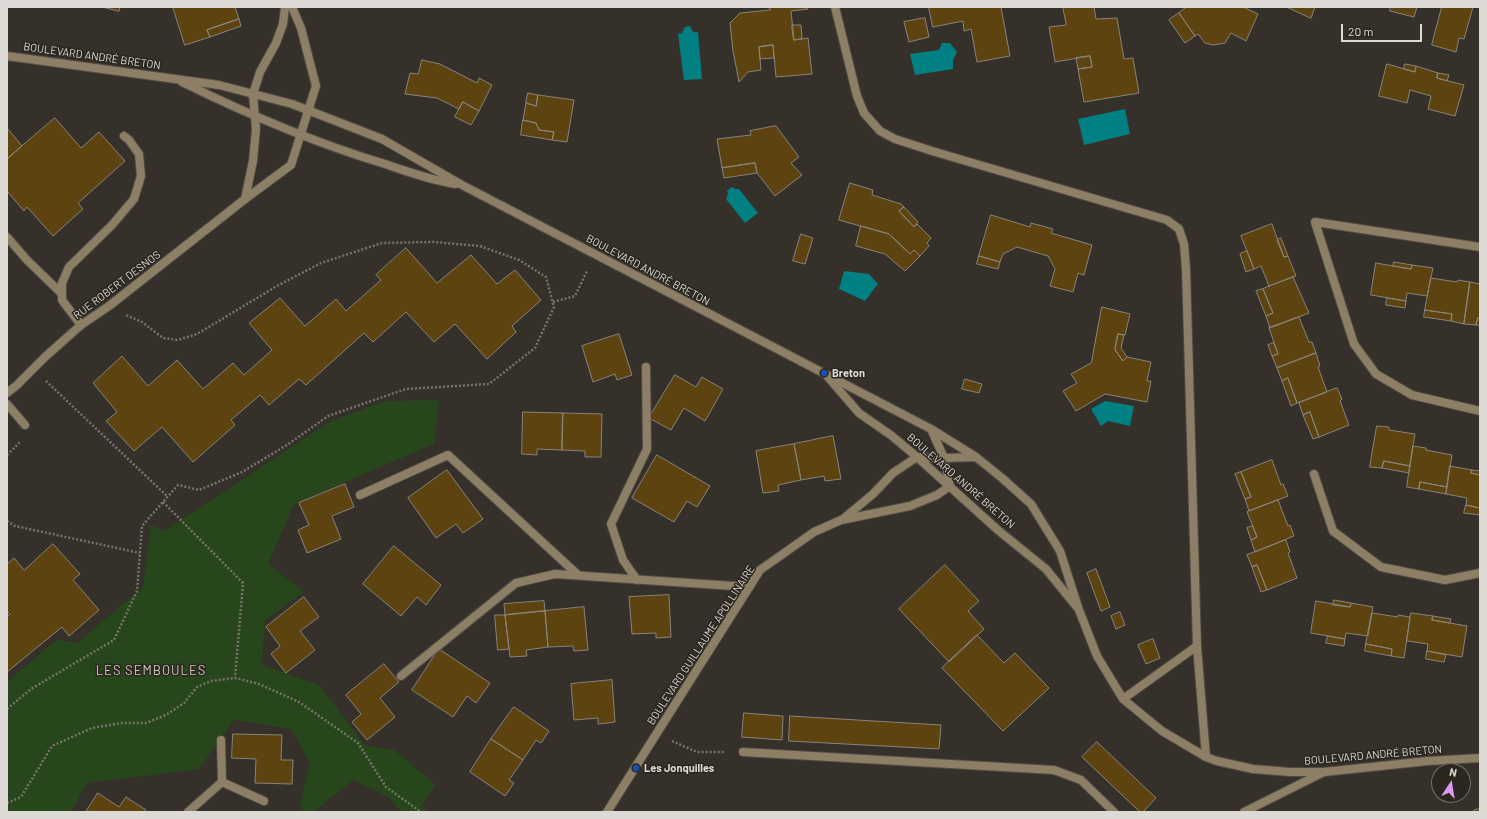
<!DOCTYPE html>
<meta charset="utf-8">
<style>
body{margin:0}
#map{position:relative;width:1487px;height:819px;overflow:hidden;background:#353029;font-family:Barlow,sans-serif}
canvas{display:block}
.frame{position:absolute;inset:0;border:8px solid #dddad5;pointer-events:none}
.north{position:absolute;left:1431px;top:763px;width:40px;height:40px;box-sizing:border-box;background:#2b271f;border:1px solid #726f68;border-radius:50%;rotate:12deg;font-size:11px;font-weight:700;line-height:16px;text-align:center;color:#dddad5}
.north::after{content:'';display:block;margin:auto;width:14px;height:18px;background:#da9af6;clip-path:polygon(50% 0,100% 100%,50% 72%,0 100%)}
.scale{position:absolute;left:1341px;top:24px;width:81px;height:18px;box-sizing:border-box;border:2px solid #dddad5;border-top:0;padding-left:5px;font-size:12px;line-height:14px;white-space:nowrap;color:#dddad5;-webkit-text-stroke:3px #2b271f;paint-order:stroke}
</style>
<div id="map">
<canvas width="1487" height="819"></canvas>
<div class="frame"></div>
<div class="north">N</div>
<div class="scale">20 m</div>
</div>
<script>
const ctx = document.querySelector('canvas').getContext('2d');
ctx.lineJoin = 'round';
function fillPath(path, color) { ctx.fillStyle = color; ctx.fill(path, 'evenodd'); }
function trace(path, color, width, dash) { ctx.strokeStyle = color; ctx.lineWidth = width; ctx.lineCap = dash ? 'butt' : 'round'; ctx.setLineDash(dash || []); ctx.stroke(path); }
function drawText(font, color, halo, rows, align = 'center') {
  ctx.font = font + ' Barlow,sans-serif'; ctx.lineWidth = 3; ctx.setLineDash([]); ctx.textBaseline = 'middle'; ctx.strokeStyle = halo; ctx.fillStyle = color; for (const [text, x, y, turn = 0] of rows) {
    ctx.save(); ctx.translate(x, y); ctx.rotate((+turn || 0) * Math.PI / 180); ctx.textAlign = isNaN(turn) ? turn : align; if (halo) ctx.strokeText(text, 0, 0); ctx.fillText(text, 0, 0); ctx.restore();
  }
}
const green = new Path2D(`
 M439 400 434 444 294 504 268 564 304 592 265 620 262 665 319 685 365 745 394 750 435 784 423 805 428 812H401L390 798 353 780 313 812H304L300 806 310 763 291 729 234 720 199 769 87 783 71 812H7V682L57 639 77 643 143 587 151 525 164 531 331 421 385 401Z`);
const water = new Path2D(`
 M690 26 693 32H698L702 79 684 80 678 34 682 33 685 27Z
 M942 43H950L957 52 953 60V69L915 75 910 54 939 50Z
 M1125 109 1130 134 1084 145 1078 119Z
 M732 187 735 189H739L758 213 745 223 726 199 728 194 727 191Z
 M844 271 869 274 878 284 865 301 839 289Z
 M1105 401 1134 406 1130 426 1108 421 1101 426 1091 409Z`);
const building = new Path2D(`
 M103 7H120L119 11Z
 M173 7H235L239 19 207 30 210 37 185 45Z
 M769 7H807L808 9 791 11 794 40 808 38 812 74 776 77 773 45 759 47 761 70 748 72 739 82 733 51 730 23 740 13 770 10Z
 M929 7H1001L1010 56 977 62 971 29 964 31 963 21 933 27Z
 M1063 7H1094L1096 19 1117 18 1124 59 1133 58 1139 93 1084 102 1078 69 1092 67 1090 56 1055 62 1049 27 1066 25Z
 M1187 7H1243L1258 14 1246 41 1231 33 1225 43 1213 45 1205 43 1198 34 1195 36 1179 13Z
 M1287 7H1315L1311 18Z
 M1391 7H1417L1414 17 1390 11Z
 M1442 7H1473L1464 39 1459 38 1456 52 1432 45Z
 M1179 13 1195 36 1185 43 1169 20Z
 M925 18 929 37 909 42 904 22Z
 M239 19 241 26 210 37 207 30Z
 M792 25H801L802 39 794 40Z
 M773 45 774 58 760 59 759 47Z
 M1090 56 1092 67 1078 69 1076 58Z
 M422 60 440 64 477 83 479 78 492 85 479 111 463 102 459 109 437 98 405 94 410 73 418 74Z
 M1387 64 1415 72 1416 66 1438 73 1437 78 1464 85 1455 116 1428 109 1431 96 1410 90 1407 103 1379 96Z
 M1405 64 1416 66 1415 72 1404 69Z
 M1438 73 1449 75 1447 81 1437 78Z
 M528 93 538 95 536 106 526 103Z
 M538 95 574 100 567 142 552 140 554 132 539 130 536 123 523 120 526 103 536 106Z
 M463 102 479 111 471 125 455 117Z
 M55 118 81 148 99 132 125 161 78 203 83 209 53 236 27 207 24 211 7 191V159Z
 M523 120 536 123 539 130 554 132 552 140 521 135Z
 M776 126 799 157 791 163 802 175 775 196 757 173 755 163 722 168 717 139 751 135 750 131Z
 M7 128 22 146 7 159Z
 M755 163 757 173 724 178 722 168Z
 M850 183 873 190 872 195 901 204 904 207 899 211 914 227 917 224 931 238 927 243 929 246 920 256 914 250 910 254 889 234 839 220Z
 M904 207 918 222 914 227 899 211Z
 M991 215 1030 227 1031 223 1053 229 1051 233 1092 245 1084 275 1078 273 1073 292 1050 286 1055 269 1048 256 1017 247 1003 254 1000 262 979 256Z
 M1272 224 1284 257 1288 256 1296 276 1269 286 1261 266 1254 269 1241 236Z
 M861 226 889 234 910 254 914 250 920 256 905 271 885 254 856 246Z
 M801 234 813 238 805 264 793 261Z
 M1281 238 1288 256 1284 257 1277 240Z
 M406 248 437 283 471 255 497 284 515 270 541 300 512 326 516 332 487 359 455 324 434 342 406 312 373 342 364 333 306 385 299 379 269 405 260 395 231 420 235 425 193 462 162 427 134 451 106 421 117 412 93 383 122 356 148 386 177 360 203 389 233 363 244 375 272 350 249 323 280 298 305 326 336 299 346 311 381 280 376 275Z
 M1247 251 1254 269 1246 272 1240 254Z
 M979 256 1000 262 998 269 977 264Z
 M1394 262 1412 265 1411 269 1393 266Z
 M1376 263 1411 269 1412 265 1433 268 1427 296 1407 293 1406 301 1371 295Z
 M1293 277 1309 313 1270 328 1266 316 1273 313 1263 289Z
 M1431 278 1457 282 1458 280 1470 282 1464 324 1451 321 1452 314 1425 310Z
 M1470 282 1480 284V319L1478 318 1476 325 1464 324Z
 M1263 289 1273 313 1266 316 1256 291Z
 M1387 298 1406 301 1405 308 1386 305Z
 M1102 307 1130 314 1125 335 1118 334 1115 350 1123 361 1127 357 1151 362 1147 381H1151L1147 402 1105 394 1076 411 1063 391 1077 383 1071 374 1091 363Z
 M1425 310 1452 314 1451 321 1424 317Z
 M1299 317 1309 342H1312L1316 353 1277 368 1272 356 1278 354 1269 328Z
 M1478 318 1480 319V326L1476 325Z
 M619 334 632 375 617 380 615 374 593 382 582 346Z
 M1118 334 1124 335 1121 348 1127 357 1123 361 1115 350Z
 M1274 343 1278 354 1272 356 1268 345Z
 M1316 353 1320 366 1318 367 1327 392 1297 403 1288 378 1282 381 1277 368Z
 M675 375 696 387 702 377 723 389 705 421 684 408 671 430 649 418Z
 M1288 378 1297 403 1291 406 1282 381Z
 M965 379 982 384 979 393 962 389Z
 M1337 388 1342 399 1340 401 1349 425 1319 437 1310 412 1303 415 1299 403Z
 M523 412 563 413 562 450 537 449V455L522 454Z
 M1310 412 1319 437 1313 439 1303 415Z
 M563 413 602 414 601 457H585V451L562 450Z
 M1377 426 1389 427V430L1415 434 1410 466 1384 461 1382 468 1370 467Z
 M833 436 841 479 825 481 824 476 801 480 794 444Z
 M794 444 801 480 778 485 779 491 763 493 756 451Z
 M1413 446 1426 448V450L1452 455 1447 487 1420 482 1419 489 1407 487Z
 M657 455 710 486 697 507 687 501 674 522 632 498Z
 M1272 460 1281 485 1283 484 1288 496 1249 511 1245 499 1251 497 1241 472Z
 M1384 461 1410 466 1409 473 1382 468Z
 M1450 466 1472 470 1471 473 1480 475V508L1466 505 1467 498 1446 494Z
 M447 470 483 519 463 533 456 524 436 538 408 498Z
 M1472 470 1480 471V475L1471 473Z
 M1241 472 1251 497 1245 499 1235 474Z
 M1420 482 1447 487 1446 494 1419 489Z
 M345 484 354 507 332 516 341 539 307 553 298 530 309 525 299 503Z
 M1278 500 1288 526 1290 525 1294 536 1255 552 1251 540 1257 537 1247 512Z
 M1466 505 1480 508V515L1464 513Z
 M1253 526 1257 537 1251 540 1247 528Z
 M1286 540 1290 552 1288 553 1297 578 1267 590 1257 565 1252 567 1247 555Z
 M53 544 80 574 73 580 99 610 69 636 62 627 7 672V617L10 614 7 611V564L14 558 24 570Z
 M394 546 441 585 426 605 417 597 401 616 363 584Z
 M945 565 979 601 968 611 984 629 949 662 899 609Z
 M1257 565 1267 590 1261 592 1252 567Z
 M1096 569 1110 607 1101 611 1087 573Z
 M669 595 671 637 656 638V633L632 634 629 597Z
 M304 597 319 617 300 631 315 650 286 673 271 654 280 646 266 627Z
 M1334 600 1351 603 1350 607 1333 605Z
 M544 601 545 611 505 615 504 604Z
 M1316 601 1350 607 1351 603 1373 607 1368 636 1346 633 1345 639 1311 633Z
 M584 607 588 650 574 651 573 646 548 647 545 611Z
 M545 611 548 647 526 650 527 656 510 657 505 615Z
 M1120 612 1125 625 1116 629 1111 616Z
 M1372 613 1398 617V615L1410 617 1404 658 1391 656 1392 649 1366 644Z
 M1411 613 1433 616 1432 620 1467 626 1462 657 1427 651 1428 644 1407 641Z
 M495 615H505L509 649 498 650Z
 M1433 616 1451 619 1450 623 1432 620Z
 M977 635 1004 663 1015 653 1049 688 1003 731 942 668Z
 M1328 636 1345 639 1344 646 1326 643Z
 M1153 639 1160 658 1146 664 1138 645Z
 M1366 644 1392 649 1391 656 1365 651Z
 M439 649 490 683 476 703 467 696 453 717 412 690Z
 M1427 651 1446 655 1444 662 1426 659Z
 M384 664 399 682 380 698 395 717 367 740 352 722 361 714 346 695Z
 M612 680 615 722 598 724V718L574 720 571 684Z
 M514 707 549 731 541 743 536 740 523 760 491 739Z
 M744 713 783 716 782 740 742 737Z
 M790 716 941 725 939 749 789 741Z
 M233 734 282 735 281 760H293L292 784 255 783 256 759 232 758Z
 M491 739 523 760 509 780 514 783 505 796 470 772Z
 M1097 742 1156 798 1143 812H1140L1082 757Z
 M98 793 119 807 126 797 146 810 145 812H86Z
 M1480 809V812H1473L1474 810Z`);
const path = new Path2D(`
 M553 302 575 296 587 271
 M46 381 167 496
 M7 455 21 441
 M163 502 243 583 235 678
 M7 521 15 526 140 553
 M7 709 31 689 114 640 137 591 142 526 178 485 199 490 242 472 287 445 328 416 406 389 489 384 535 348 554 307 546 277 519 260 480 246 433 242 382 243 321 263 277 286 197 334 178 340 163 338 142 322 126 315
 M672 741 697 752H725
 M7 803 21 797 52 746 92 728 121 723H146L166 715 184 703 197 687 211 681 235 678 259 684 299 702 358 743 386 787 421 812`);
const service = new Path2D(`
 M7 237 27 260 62 294
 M81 325 62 300V283L69 267 112 225 134 199 141 176 139 154 129 140 124 136
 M7 404 25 425
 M360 495 448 455 578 575
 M637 580 623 560 611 524 647 449 646 367
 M401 676 516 583 555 574 749 587
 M743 752 1054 770 1081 780 1114 812
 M222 782 264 801
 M188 812 222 782 221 740
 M1244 812 1324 772`);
const minor = new Path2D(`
 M835 7 857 96 864 113 880 131 895 139 932 151 1167 220 1179 229 1184 244 1186 269 1197 646 1206 757
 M7 56 219 85 292 104 382 139 462 185 931 429 976 457 1002 478 1031 504 1060 551 1079 610 1097 656 1123 699 1162 731 1206 757 1217 761 1253 769 1290 772H1324L1428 761 1480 758
 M182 82C247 114 315 143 385 164 408 172 431 180 455 184
 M245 199 253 161 256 129 253 94 260 72 276 43 283 24 285 7
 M1480 247 1315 222 1354 344 1376 374 1412 395 1480 411
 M827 376 859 413 892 436 917 457 999 531 1046 569 1076 606
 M7 393 17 385 45 357 81 325 109 306 245 199 291 165 316 86 301 28 292 7
 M931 429 944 458 950 486
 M1314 474 1333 531 1381 567 1445 580 1480 573
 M843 519 873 494 893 473 917 457 944 458 976 457
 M1123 699 1197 646
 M607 812 760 570 814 532 841 520 910 506 937 495 950 486`);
const markers = [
 [824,373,4,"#1a4fb4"],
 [636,768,4,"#1a4fb4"]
];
const streetNames = [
 ["BOULEVARD ANDRÉ BRETON",92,56,8],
 ["BOULEVARD ANDRÉ BRETON",648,270,28],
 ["RUE ROBERT DESNOS",117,285,-37],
 ["BOULEVARD ANDRÉ BRETON",961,481,41],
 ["BOULEVARD GUILLAUME APOLLINAIRE",701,645,-57],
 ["BOULEVARD ANDRÉ BRETON",1373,755,-5]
];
const poiNames = [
 ["Breton",832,373],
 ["Les Jonquilles",644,768]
];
const quarterNames = [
 ["LES SEMBOULES",151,671]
];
fillPath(green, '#28461b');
fillPath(water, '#018083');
fillPath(building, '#5c4310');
trace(building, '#89847b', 1);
trace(service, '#504b45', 10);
trace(minor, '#504b45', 10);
trace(path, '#77736d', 2.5, [2, 2]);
trace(service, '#8d7f65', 8);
trace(minor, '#8d7f65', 8);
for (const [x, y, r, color] of markers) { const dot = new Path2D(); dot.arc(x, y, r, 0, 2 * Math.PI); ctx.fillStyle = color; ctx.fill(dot); trace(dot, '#2b271f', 1.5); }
drawText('11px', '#dddad5', '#2b271f', streetNames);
drawText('bold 11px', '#dddad5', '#2b271f', poiNames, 'left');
ctx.letterSpacing = '1px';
drawText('13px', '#cdc8be', '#2b271f', quarterNames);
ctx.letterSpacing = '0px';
</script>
